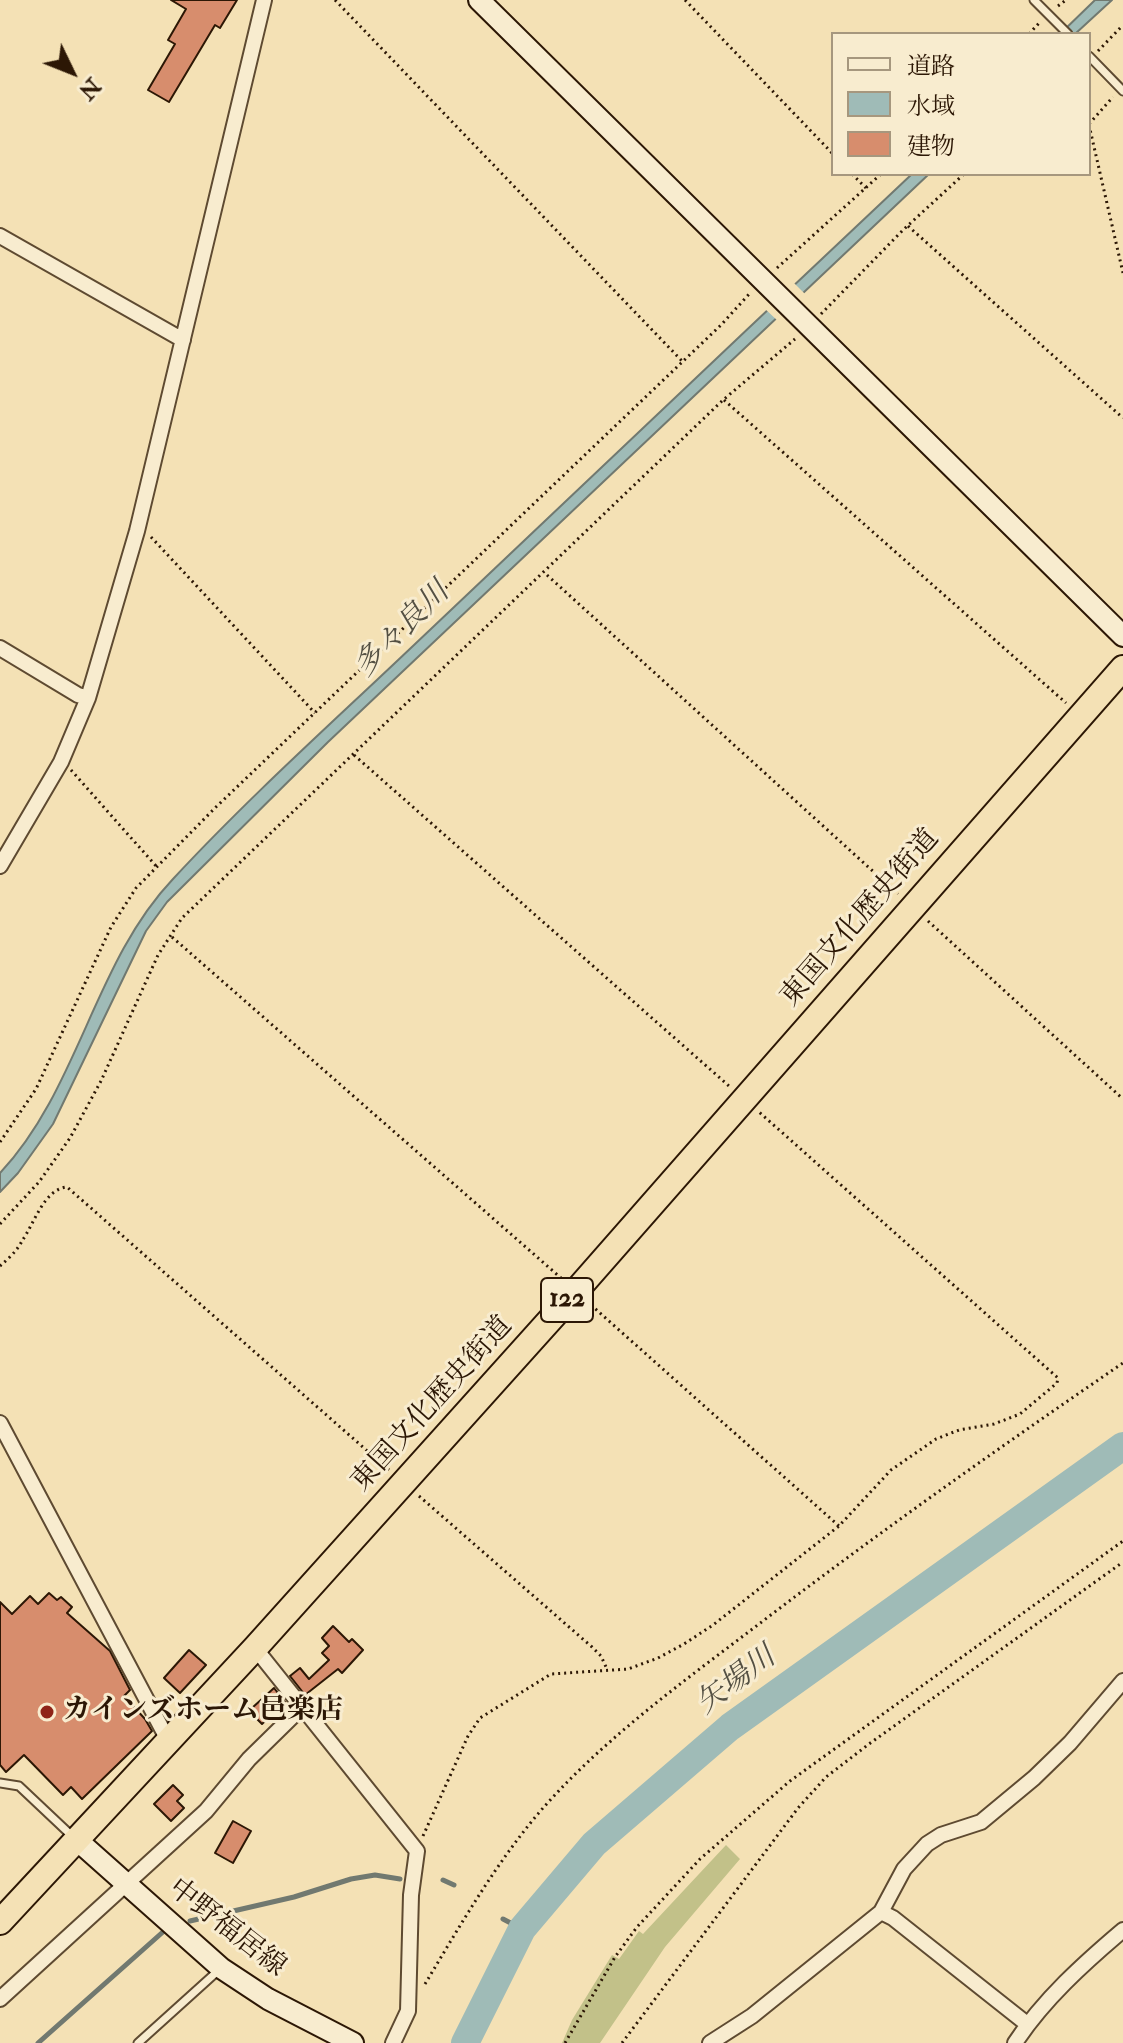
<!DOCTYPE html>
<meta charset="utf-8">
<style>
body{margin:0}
#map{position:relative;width:1123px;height:2043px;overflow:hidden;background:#f4e1b5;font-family:"IM FELL Double Pica","Noto Serif JP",serif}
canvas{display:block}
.legend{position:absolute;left:831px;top:32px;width:260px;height:144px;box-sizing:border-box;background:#f8eccf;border:2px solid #a6977e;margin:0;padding:10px 14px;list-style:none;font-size:24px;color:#2c1705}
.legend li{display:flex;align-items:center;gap:16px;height:40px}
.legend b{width:40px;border:2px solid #a6977e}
.north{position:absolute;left:32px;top:32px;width:80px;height:80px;-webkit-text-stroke:6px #f8eccf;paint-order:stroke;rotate:133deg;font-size:22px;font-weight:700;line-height:32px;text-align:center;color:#2c1705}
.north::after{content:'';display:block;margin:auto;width:28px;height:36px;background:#2c1705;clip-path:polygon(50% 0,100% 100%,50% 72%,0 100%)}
</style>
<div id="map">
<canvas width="1123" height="2043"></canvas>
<ul class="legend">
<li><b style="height:10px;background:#f8eccf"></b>道路</li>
<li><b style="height:22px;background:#9fbbb7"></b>水域</li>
<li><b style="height:22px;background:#d78d6d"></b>建物</li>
</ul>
<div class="north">N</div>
</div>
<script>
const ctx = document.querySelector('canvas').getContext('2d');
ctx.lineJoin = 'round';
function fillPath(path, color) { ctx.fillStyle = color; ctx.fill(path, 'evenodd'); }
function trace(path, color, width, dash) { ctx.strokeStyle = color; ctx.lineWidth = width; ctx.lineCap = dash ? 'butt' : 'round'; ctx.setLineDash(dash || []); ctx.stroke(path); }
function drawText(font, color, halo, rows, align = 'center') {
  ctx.font = font + ' "IM FELL Double Pica","Noto Serif JP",serif'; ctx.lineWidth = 6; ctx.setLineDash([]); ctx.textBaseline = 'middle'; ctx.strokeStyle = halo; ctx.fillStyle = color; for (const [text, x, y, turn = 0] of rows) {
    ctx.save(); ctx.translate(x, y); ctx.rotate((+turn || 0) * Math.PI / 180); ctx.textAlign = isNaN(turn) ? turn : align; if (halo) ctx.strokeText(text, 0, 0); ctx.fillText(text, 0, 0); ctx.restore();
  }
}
const green = new Path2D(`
 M726 1845 740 1859 665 1947 600 2043H562L572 2020 612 1955 619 1959 639 1931 643 1934Z`);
const water = new Path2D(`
 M1095 0H1112L1075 34H1060Z
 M912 174H929L328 742 167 902 146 931 53 1124 18 1173 0 1192V1173C79 1089 94 962 173 879 249 797 333 722 414 645 579 487 746 331 912 174Z`);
const pier = new Path2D(`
 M793 282 807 296 779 322 764 308Z`);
const stream = new Path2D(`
 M443 1880 454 1885
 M503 1919 522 1929
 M190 1921 294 1897 351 1879 375 1875 400 1879
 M38 2043 164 1931`);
const river = new Path2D(`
 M465 2043 522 1929 594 1844 730 1727 1123 1446`);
const building = new Path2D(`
 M171 0H237L220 28 215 25 169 102 148 90 175 44 168 40 186 9Z
 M49 1593 57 1600 61 1597 72 1607 67 1613 110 1651 130 1690 124 1696 145 1719 152 1731 82 1799 71 1787 63 1795 24 1755 6 1772 0 1765V1602L12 1614 30 1596 38 1604Z
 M333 1626 349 1642 352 1639 363 1650 342 1673 338 1669 305 1695 290 1676 300 1668 309 1679 329 1660 322 1653 329 1646 322 1638Z
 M189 1650 206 1665 180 1693 164 1678Z
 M274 1688 285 1702 262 1724 251 1713 255 1710 252 1708Z
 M173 1785 183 1795 177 1801 184 1808 171 1821 154 1804Z
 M233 1821 251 1831 233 1863 215 1853Z`);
const path = new Path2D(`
 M335 0 682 361
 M685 0 833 154
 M1058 6 1066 0
 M1029 34 1040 22
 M1098 51 1123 25
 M1089 124 1113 97
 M1089 125 1123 273
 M852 174 866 188
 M908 226 1123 418
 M777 268 881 174
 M821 314 903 230 964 174
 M724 400 1066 703
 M151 537 315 713
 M547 575 898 894
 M354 755 729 1086
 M71 770 156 866
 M928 921 1123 1099
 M172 937 561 1278
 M0 1142 36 1089 111 927 136 888 216 807 721 325 751 292
 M0 1224 39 1182 70 1138 101 1081 158 955 182 918 723 400 795 339
 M0 1266C8 1259 17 1251 22 1241 34 1224 44 1189 67 1187L389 1470
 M591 1305 839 1526
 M419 1496 592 1647 601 1656 607 1669
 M423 1836 468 1736 480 1718 551 1674 628 1669 658 1658 684 1644 713 1625 839 1526 891 1470 936 1439 959 1430 994 1424 1020 1414 1057 1383 1058 1378 759 1112
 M425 1984C461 1924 497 1861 543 1808 606 1737 684 1681 759 1624 878 1533 1000 1447 1123 1363
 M565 2043 615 1957 637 1927 700 1859 790 1781 1123 1541
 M622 2043 798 1808 826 1777 869 1744 1123 1562`);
const lane = new Path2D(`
 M1034 0 1068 34
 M1089 56 1123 91
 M0 1783 19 1786 72 1836
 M138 2043 220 1969`);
const street = new Path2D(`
 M0 236 183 340
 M0 648 78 695 88 698
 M0 866 61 762 88 698 137 531 264 0
 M0 1423 169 1742
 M255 1648 417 1851 411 1895 408 2011 393 2043
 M881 1912 893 1918 1027 2024
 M0 1999 206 1811 249 1759 302 1707
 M710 2043 752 2016 881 1912 904 1869 927 1844 941 1835 981 1822 1034 1778 1070 1743 1123 1681
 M1015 2043C1043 2000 1084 1963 1123 1930`);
const secondary = new Path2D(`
 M479 0 1123 636
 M77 1840 221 1968 268 1999 353 2043`);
const highway = new Path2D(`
 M0 1922 255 1648 576 1291 1123 668`);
const markers = [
 [47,1712,8,"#8f2418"]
];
const shields = [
 [567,1300,52]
];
const shieldNames = [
 ["122",567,1300]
];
const streetNames = [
 ["東国文化歴史街道",861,919,-49],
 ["東国文化歴史街道",433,1405,-48],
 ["中野福居線",226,1929,38]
];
const poiNames = [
 ["カインズホーム邑楽店",63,1712]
];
const waterNames = [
 ["多々良川",403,631,-45],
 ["矢場川",737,1682,-37]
];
fillPath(green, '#c2c189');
fillPath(water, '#9fbbb7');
trace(water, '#717970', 2);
fillPath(pier, '#f4e1b5');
trace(stream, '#717970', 5);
trace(river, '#9fbbb7', 28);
fillPath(building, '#d78d6d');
trace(building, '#2c1705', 2);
trace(lane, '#5e4a31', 11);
trace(street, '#5e4a31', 18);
trace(secondary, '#2c1705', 24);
trace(highway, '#2c1705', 28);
trace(path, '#2c1705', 3, [2, 4]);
trace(lane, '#f8eccf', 7);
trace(street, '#f8eccf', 14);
trace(secondary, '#f8eccf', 20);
trace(highway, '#f4e1b5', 24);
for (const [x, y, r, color] of markers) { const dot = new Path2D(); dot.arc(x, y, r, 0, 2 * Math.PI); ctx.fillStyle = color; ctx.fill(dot); trace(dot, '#f8eccf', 3); }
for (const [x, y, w] of shields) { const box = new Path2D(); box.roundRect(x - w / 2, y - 22, w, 44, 6); ctx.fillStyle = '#f8eccf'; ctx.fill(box); trace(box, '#2c1705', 2); }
drawText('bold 26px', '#2c1705', null, shieldNames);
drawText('28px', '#2c1705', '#f8eccf', streetNames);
drawText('bold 28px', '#2c1705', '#f8eccf', poiNames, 'left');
drawText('italic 30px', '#545043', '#f8eccf', waterNames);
</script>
